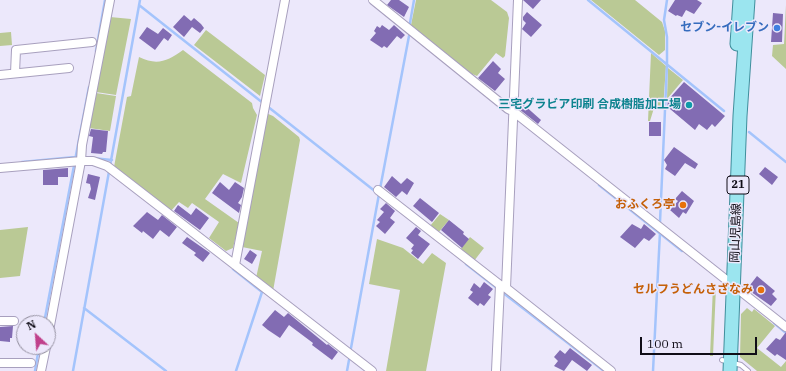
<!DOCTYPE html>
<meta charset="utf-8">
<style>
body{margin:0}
#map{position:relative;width:786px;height:371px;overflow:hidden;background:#ece8fb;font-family:"IBM Plex Serif",serif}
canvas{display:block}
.north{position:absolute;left:16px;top:315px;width:40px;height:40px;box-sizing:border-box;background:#ece8fb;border:1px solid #9490a0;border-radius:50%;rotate:334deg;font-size:11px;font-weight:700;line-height:16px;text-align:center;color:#100d17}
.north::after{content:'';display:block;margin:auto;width:14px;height:18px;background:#c0408b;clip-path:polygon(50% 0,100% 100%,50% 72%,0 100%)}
.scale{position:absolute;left:640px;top:337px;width:117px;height:18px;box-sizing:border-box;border:2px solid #100d17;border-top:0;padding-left:5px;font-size:12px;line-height:14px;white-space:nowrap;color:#100d17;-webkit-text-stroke:3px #ece8fb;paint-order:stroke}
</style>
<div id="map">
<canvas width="786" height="371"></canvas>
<div class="north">N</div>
<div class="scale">100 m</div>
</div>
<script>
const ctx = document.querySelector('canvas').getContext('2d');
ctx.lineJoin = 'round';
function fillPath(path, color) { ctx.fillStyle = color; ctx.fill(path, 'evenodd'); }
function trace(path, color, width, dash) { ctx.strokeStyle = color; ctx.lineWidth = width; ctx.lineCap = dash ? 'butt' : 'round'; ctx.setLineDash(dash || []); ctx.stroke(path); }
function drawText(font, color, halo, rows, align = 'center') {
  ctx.font = font + ' "IBM Plex Serif","Noto Sans JP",serif'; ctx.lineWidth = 3; ctx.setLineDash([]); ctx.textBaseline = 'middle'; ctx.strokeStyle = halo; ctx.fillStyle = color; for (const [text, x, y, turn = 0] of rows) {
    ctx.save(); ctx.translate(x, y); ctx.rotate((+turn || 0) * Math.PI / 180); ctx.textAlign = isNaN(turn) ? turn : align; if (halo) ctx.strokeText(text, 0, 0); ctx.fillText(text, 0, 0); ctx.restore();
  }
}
const green = new Path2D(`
 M416 0H491L507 12 509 18 505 56 503 58 496 53 477 76 467 72 411 25Z
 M591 0H635L662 22 665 31V50L659 55Z
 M786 5V69L772 56 773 45 784 44Z
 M110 17 131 19 116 95 96 92Z
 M206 30 265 75 260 96 194 45Z
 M11 32 12 45 0 46V33Z
 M183 50 252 103 253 108 257 115 241 183 223 174 205 199 239 223 233 248 226 251 209 238 219 222 192 203 188 208 179 202 170 212 114 167 127 97 131 96 139 57C157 66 168 61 183 50Z
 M651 53 666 66 663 109 654 108 650 121H648Z
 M668 68 683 80 667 99Z
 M96 93 116 96 110 131 89 128Z
 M266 113 273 116 299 137 300 140 273 291 256 278 262 251 242 247Z
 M440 214 449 220 438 233 430 226Z
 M28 227 20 276 0 278V230Z
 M470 237 484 248 474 261 460 250Z
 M377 239 403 248 423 264 432 253 446 263 426 371H386L400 290 369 284Z
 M713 286 716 287 713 356H710Z
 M747 308 752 312 754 309 775 326 757 348 781 367 786 361V371H757L740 357 741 314Z`);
const stream = new Path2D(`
 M588 0 724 111
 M139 5 263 103
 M410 23 414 0
 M96 51 105 0
 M267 106 376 192
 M749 132 786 162
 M82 157 112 160
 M22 162 75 157
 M599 185 682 251
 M380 189 409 36
 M660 222 667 65V37L664 20 667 0
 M466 264 498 289
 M233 269 262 292 236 371
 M502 292 604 371
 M84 308 166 371
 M44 323 89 87
 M774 323 786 333
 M351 348 379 194
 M35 371 39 347
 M73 371 140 0
 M347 371 349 360
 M653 371 660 232`);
const building = new Path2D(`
 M391 0H399L409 7 404 17 387 5Z
 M523 0H541L533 9Z
 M675 0H697L702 3 694 14 686 10 682 17 677 15 676 16 668 11Z
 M527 12 542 25 531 37 522 29 526 23 523 20V17Z
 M773 13 783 14 782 42H771Z
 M184 15 191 21 194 18 201 24 204 28 200 33 192 27 184 37 173 27Z
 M382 25 389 30 394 25 405 35 401 39 397 36 387 48 384 46 382 48 370 40 376 33 374 31 377 26 380 28Z
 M147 27 158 34 163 28 172 35 168 41 164 38 155 50 139 38Z
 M493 61 501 69 498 73 505 79 495 91 478 78Z
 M684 82 725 116 715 127 712 124 707 130 699 124 695 130 670 109H667L668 100Z
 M523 104 541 120 538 124 519 109Z
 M649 122H661V136H649Z
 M91 129 108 131 106 152H103L102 154 91 153 93 137 89 136Z
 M674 147 698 164 695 169 685 163 675 176 665 169 667 165 664 160Z
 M765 167 778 177 772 185 759 174Z
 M68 168V177H58V185H43V170Z
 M88 174 100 177 95 200 88 198 91 189 90 184 86 183Z
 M392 176 401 184 407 178 414 183 407 195 402 191 396 197 384 187Z
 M220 182 229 190 235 182 244 188 242 197 238 203 241 205 239 213 212 193Z
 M682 191 694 201 686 214 683 212 679 218 670 210 678 201 675 199Z
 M420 198 439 213 432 222 413 206Z
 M386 203 395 211 390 218 395 222 385 234 376 226 380 222 377 220 384 212 380 209Z
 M178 205 191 215 196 208 209 218 200 230 174 211Z
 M147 212 158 220 162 215 177 227 169 237 160 230 153 239 143 231 142 233 133 226Z
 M449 220 464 232 463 234 469 239 462 248 441 230Z
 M632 224 641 229 644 224 656 234 649 241 644 238 635 248 620 237Z
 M416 227 421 231 418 235 430 244 418 259 411 253 413 250 411 249 414 245 406 238Z
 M187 237 210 253 203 262 194 255 196 253 182 243Z
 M250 250 257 255 252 264 244 259Z
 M757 276 775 291 772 294 777 299 771 306 747 289Z
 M484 282 493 289 488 295 491 297 484 306 480 303 478 306 468 298 473 292 470 290 474 283 480 288Z
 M275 310 284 317 288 313 327 345 328 344 338 352 332 360 312 345 313 343 289 325 280 338 268 330 262 325Z
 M13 326 12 338H10V342L0 341V327Z
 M786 332V360L777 354 775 356 766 349 776 338 780 340Z
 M570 348 592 365 587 371 572 360 564 371 554 366 558 361 554 357 560 350 565 354Z`);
const service = new Path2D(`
 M722 360 741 365 748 371`);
const minor = new Path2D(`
 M110 0 82 145 81 161H93L107 166 372 371
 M373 0 508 109 514 112 786 327
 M15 73 16 50 92 42
 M0 75 69 68
 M0 168 81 161 48 336
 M378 190 500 285 506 288 611 371
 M235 265 285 0
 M506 288 518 0
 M0 321H14
 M0 363H31
 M41 371 46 347
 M496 371 500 285`);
const primary = new Path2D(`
 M737 44 740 0
 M730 371 740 116 748 0`);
const markers = [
 [777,28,4,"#3f7fe0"],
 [689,105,4,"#0f9aa8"],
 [683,205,4,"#e8710a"],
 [761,290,4,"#e8710a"]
];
const shields = [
 [738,185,22]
];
const shieldNames = [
 ["21",738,185]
];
const shopNames = [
 ["セブン-イレブン",769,28]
];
const cultureNames = [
 ["三宅グラビア印刷 合成樹脂加工場",681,105]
];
const foodNames = [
 ["おふくろ亭",675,205],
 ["セルフうどんさざなみ",753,290]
];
const streetNames = [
 ["岡山児島線",736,233,-88]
];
fillPath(green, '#bac995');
trace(stream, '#a4c4fc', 2.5);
fillPath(building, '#826cb3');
trace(service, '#a8a0be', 6);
trace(minor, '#a8a0be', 10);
trace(primary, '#3f8e9c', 15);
trace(service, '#fff', 4);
trace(minor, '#fff', 8);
trace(primary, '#9be5ef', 13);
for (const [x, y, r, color] of markers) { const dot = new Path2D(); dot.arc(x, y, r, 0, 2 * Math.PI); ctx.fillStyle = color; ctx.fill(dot); trace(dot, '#ece8fb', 1.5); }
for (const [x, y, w] of shields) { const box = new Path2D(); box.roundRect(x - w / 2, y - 9, w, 18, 3); ctx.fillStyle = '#ece8fb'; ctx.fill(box); trace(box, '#100d17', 1); }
drawText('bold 11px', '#100d17', null, shieldNames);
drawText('bold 12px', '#366cbe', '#ece8fb', shopNames, 'right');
drawText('bold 12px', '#0d838f', '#ece8fb', cultureNames, 'right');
drawText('bold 12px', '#c56008', '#ece8fb', foodNames, 'right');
drawText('12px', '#100d17', '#ece8fb', streetNames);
</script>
